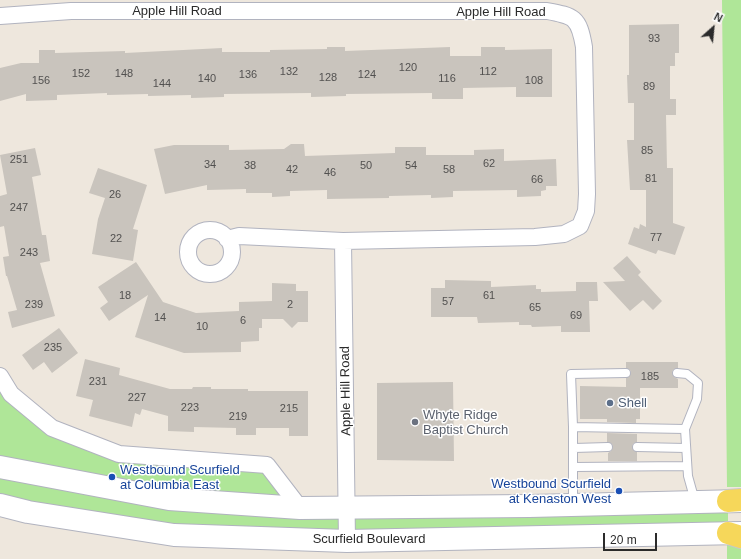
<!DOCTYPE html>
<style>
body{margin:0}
#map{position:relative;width:741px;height:559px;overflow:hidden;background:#eee7dd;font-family:Helvetica,sans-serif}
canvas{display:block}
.north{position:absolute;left:693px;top:8px;width:40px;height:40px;-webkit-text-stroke:3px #fff;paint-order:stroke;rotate:27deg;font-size:11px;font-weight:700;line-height:16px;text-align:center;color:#2b2b2b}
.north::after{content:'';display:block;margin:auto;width:14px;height:18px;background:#2b2b2b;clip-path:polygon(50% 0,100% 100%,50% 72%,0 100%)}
.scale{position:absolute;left:603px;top:533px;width:54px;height:18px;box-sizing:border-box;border:2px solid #2b2b2b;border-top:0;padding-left:5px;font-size:12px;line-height:14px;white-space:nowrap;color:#2b2b2b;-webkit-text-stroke:3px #fff;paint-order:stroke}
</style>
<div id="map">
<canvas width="741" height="559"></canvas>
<div class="north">N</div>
<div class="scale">20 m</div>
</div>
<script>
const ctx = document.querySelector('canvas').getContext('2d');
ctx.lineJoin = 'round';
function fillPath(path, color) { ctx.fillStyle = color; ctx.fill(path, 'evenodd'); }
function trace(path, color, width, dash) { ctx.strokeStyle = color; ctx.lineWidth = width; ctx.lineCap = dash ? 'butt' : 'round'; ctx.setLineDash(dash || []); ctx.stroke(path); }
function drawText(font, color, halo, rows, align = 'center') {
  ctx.font = font + ' Helvetica,sans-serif'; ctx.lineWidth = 3; ctx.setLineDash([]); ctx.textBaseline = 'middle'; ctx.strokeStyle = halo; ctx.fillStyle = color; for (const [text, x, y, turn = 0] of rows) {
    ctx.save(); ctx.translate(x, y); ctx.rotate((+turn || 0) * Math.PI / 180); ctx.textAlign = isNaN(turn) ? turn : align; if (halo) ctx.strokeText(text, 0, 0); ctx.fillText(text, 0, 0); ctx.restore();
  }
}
const green = new Path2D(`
 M722 0H741V487H727Z
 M0 376 53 428 119 454 267 465 300 508 728 501V533L174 535 0 505V467L25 472 0 455Z
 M727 543 741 544V559H727Z`);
const building = new Path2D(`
 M679 24V53H675V66H670V99H676V115H666L667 168H673V223L685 227 675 255 658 250 656 254 628 244 634 227 639 229 640 224 646 227V190H630L627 140H634V103H628L627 75H629V25Z
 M327 47H345V51L450 47V56H481V47H505V50L552 49V97H516V87L463 88V99H432V93L346 94V96L311 97V93L224 94V97L191 98V95L148 96V94L107 95V93L57 95V100L26 101V94L0 101V68L21 63H39V50H55V53L125 51V53L222 48V52H270V50L327 49Z
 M291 144H304L305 156 395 153V147H426V155H474V150L504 149V161L556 159 557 186H546V190L541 191V196L517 197V190L453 191V197L431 198V195L389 196V198L327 199V190L290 191V196L272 197V193H246V189L207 190V185L165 194 154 149 174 145H229V150L284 149Z
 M35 148 41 175 32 177 42 235H46L50 261 40 263 55 316 12 328 8 312 17 310 7 276H6L3 257 9 256 4 226 0 227V196L7 194 0 155Z
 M98 168 147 185 133 229 138 230 133 261 92 254 98 219 105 198 89 193Z
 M627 256 641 272 638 275 662 301 653 310 643 300 630 311 603 282 625 281 613 268Z
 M136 262 163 302 196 313 239 311V302L272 301V283L296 284V291H308V322H298L292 328 283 319H262V328H259V341L241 342V352L184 353 135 337 148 295 109 321 100 308 108 302 98 287Z
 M445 280 491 281V287L536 285V289H541V292L576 291V282H597L598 301H589L590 332H561V326L532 327 531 325H519V322L478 323 477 317H431V288H445Z
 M59 328 78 353 52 373 44 362 33 370 22 355Z
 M85 359 120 368 119 375 170 389H192L193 387H211V389H248V391H308V436H289V428H256V435H236V428L194 427V432L168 431V416L142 409 140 415 135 413 132 427 89 416 93 400 76 396Z
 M626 362H678V368L673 370 672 373 674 377 678 379V388H640V419H636V423L607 422V419H580V386L626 387V378L631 373 630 370 626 368Z
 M453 382 454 461 377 460V383Z
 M607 433 637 434V442L633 444 632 447 637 452V461H608V453L611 451 613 447 612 444 607 442Z`);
const lane = new Path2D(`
 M677 373 687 374 698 383 697 399 685 429
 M573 427 571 374 626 373
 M637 447 686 448
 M574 448 608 447
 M574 467 687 466
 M573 504V427L685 429 688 476 695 501`);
const street = new Path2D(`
 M0 16 71 11H547C574 16 579 17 584 47L587 194 586 211 580 226 564 234 535 237 343 241 239 236 227 239
 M188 252a22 22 0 1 1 44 0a22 22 0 1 1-44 0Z
 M343 241 347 541
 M0 376 11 394 52 428 119 454 267 465 300 508`);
const secondary = new Path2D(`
 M0 467 169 499 300 508 529 506 741 501
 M0 505 28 512 174 535 347 541 741 533`);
const primary = new Path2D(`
 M728 501 741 500
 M728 533 741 537`);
const markers = [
 [610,403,4,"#5c6f8a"],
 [415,422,4,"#6b7280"],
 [112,477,4,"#1a4fb4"],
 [619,491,4,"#1a4fb4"]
];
const numberNames = [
 ["93",654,39],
 ["120",408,68],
 ["132",289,72],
 ["112",488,72],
 ["152",81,74],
 ["148",124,74],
 ["136",248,75],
 ["124",367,75],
 ["128",328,78],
 ["140",207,79],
 ["116",447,79],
 ["156",41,81],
 ["108",534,81],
 ["144",162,84],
 ["89",649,87],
 ["85",647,151],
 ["251",19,160],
 ["62",489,164],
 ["34",210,165],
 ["38",250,166],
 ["50",366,166],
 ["54",411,166],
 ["42",292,170],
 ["58",449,170],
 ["46",330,173],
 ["81",651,179],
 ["66",537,180],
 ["26",115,195],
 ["247",19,208],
 ["77",656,238],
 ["22",116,239],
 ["243",29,253],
 ["18",125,296],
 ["61",489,296],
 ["57",448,302],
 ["239",34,305],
 ["2",290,305],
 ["65",535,308],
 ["69",576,316],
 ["14",160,318],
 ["6",243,321],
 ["10",202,327],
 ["235",53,348],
 ["185",650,377],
 ["231",98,382],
 ["227",137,398],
 ["223",190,408],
 ["215",289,409],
 ["219",238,417]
];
const streetNames = [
 ["Apple Hill Road",177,11],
 ["Apple Hill Road",501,12],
 ["Apple Hill Road",346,391,-91],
 ["Scurfield Boulevard",369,539]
];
const serviceNames = [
 ["Shell",618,403]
];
const worshipNames = [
 ["Whyte Ridge",423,415],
 ["Baptist Church",423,430]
];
const transitNames = [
 ["Westbound Scurfield",120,470],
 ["at Columbia East",120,485],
 ["Westbound Scurfield",611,484,"right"],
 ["at Kenaston West",611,499,"right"]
];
fillPath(green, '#afe698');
fillPath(building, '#c9c4bd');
trace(lane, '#b1b3bf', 10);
trace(street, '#b1b3bf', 18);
trace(secondary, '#b1b3bf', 24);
trace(primary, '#c8c8c8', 24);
trace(lane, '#fff', 8);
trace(street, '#fff', 16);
trace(secondary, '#fff', 22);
trace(primary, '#f6d75a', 22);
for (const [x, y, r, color] of markers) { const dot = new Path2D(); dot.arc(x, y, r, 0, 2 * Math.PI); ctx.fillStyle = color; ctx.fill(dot); trace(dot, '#fff', 1.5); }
drawText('11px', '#525150', null, numberNames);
drawText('13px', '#2b2b2b', '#fff', streetNames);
drawText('13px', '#4e5e75', '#fff', serviceNames, 'left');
drawText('13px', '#5b616d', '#fff', worshipNames, 'left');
drawText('13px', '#164399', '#fff', transitNames, 'left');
</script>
